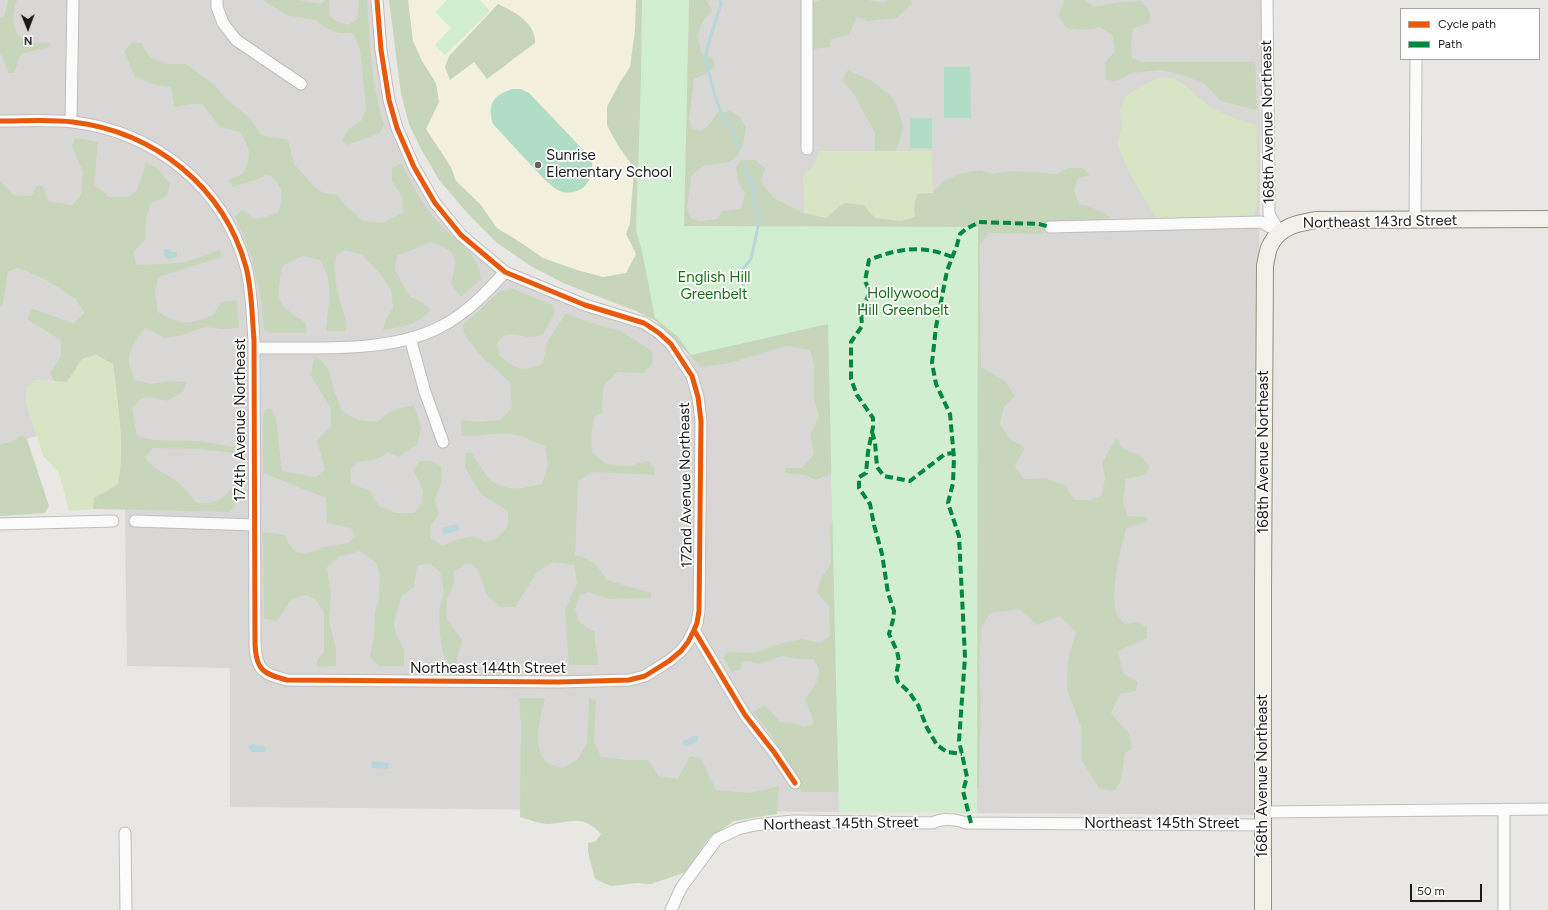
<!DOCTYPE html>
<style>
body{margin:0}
#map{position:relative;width:1548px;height:910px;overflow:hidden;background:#e9e7e4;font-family:Figtree,sans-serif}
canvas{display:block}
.legend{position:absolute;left:1400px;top:8px;width:140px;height:52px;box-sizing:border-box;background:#fff;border:1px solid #a4a4a4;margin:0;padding:5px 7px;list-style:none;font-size:12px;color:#1b1b1b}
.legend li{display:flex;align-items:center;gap:8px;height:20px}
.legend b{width:20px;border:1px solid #a4a4a4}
.north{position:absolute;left:8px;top:8px;width:40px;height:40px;-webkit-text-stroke:3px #fff;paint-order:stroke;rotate:179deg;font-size:11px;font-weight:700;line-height:16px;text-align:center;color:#1b1b1b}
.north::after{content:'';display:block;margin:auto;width:14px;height:18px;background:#1b1b1b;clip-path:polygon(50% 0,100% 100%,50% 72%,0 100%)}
.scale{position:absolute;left:1410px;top:884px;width:72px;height:18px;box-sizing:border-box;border:2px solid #1b1b1b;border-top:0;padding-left:5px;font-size:12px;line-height:14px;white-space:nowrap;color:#1b1b1b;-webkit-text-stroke:3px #fff;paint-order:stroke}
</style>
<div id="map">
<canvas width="1548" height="910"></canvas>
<ul class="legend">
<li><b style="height:5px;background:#e8590c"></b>Cycle path</li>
<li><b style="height:5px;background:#00873e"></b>Path</li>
</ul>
<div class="north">N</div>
<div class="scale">50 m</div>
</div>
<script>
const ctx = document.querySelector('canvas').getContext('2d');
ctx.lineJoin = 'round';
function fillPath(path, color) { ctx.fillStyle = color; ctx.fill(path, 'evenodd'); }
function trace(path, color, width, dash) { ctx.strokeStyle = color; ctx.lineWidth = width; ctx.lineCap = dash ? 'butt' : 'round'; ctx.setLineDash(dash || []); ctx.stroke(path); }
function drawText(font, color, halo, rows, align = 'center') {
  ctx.font = font + ' Figtree,sans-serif'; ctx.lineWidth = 3.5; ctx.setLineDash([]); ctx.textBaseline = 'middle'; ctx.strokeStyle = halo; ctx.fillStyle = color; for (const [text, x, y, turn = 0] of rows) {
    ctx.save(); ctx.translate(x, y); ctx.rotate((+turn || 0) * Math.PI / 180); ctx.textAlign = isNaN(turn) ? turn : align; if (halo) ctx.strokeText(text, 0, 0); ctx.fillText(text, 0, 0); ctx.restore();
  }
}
const residential = new Path2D(`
 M0 0H377L389 100 435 203 505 272 644 323 680 357 828 324 839 812 230 807V668L127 666 121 218H0Z
 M689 0H1262L1259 268 1255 815 977 813 978 227 684 226Z
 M18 268 44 280 75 299 84 313 73 323 32 308 27 319 61 341V356L50 372 54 381 34 380 26 402 37 436 27 439 21 435 11 442 0 444V309L3 305 8 272Z`);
const education = new Path2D(`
 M400 0H642L655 318 522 258 477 224 451 188 425 143Z`);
const grass = new Path2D(`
 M1157 78H1173L1185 85 1211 108 1236 119 1257 125V208L1253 218 1159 221 1153 213 1129 172 1117 144 1122 125 1120 109 1125 97 1137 89Z
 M819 151H932L933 193 914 206 915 217 901 221 875 218 863 205 844 203 826 218 804 214 803 176 816 162Z
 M96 355 113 364C116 404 126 445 118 484L94 498 93 509 69 511 59 473 43 456 26 402V389L34 380 67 382 82 359Z`);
const forest = new Path2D(`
 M8 0H17C13 9 12 22 16 31 18 36 24 40 27 43H50L49 47 21 54 14 73H8L4 60 0 53V18L4 17Z
 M263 0H297L321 4 325 0H329V15L336 21 348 25 357 19 359 0H367C370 41 371 85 384 125L380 133 347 145 342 140 348 130 362 120 366 109 360 49 353 33H339L328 29 315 20 286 15Z
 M389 0H408L413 41 422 61 436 83 439 102 426 129 451 167 456 181 480 204 497 228 523 244 543 258 577 270 603 277 626 273 636 254 626 234 630 223 634 168 617 144 607 125V107L619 84 630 67 635 30 636 0H706L712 10 703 22 697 36 702 54 712 57 715 66 710 72 694 79 689 120 692 128 701 131 710 124 717 113 730 111 740 117 746 128 743 145 738 155 729 162 703 166 691 176 687 209 691 218 700 221 717 219 722 211 741 209 745 194 738 181 736 167 741 160H755L765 168 761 182 774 198 803 213 826 218 844 203 863 205 875 218 901 221 915 217 914 206 917 194 933 193 945 180 960 174 980 170 991 174 1011 171 1057 174 1068 168H1083L1090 175 1078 178 1074 191 1079 204C1091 206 1100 210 1110 217L1106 220 1051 221 1042 234 990 233 980 244 981 367 1005 381 1015 396 1004 407 1000 424 1011 440 1025 447 1015 466 1024 479 1045 478 1066 486 1074 500H1091L1102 495 1105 478 1102 463 1116 438 1124 449 1141 456 1149 466 1147 474 1126 479 1123 502 1127 516 1147 517V522L1126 528C1121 549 1109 594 1117 614 1119 618 1123 621 1125 624L1138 622 1147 627V638L1118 651 1123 673 1138 682 1136 691 1120 694 1111 713 1129 734 1132 749 1125 753 1121 781 1114 791 1099 788 1081 759V727L1067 689 1068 660 1076 632 1060 616 1037 625 1020 609 990 613 982 626 979 664 981 702 979 788 871 792H802L771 734 753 712 765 705 780 722 794 723 804 727 813 724 812 716 805 699C811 691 822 678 818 667 817 665 814 661 813 659H798L782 656 758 664 749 661H742L741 669 732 672 723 657 728 652 753 653 780 644 802 639 820 643 830 636 829 606 817 593 820 580 831 563 830 530 836 508 838 483 830 474 816 480 805 475 785 473 786 468H802L814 454 810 434 819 416 814 399V364L810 350 786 346 730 363 701 367 656 321 636 311 563 283 529 265 496 242 470 216 439 180 420 147 409 124 401 94Z
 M821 0H868L884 3 888 0H911L912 4 897 18 868 21 857 17 849 35 831 39 830 47 814 49V3Z
 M1065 0H1086L1093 7 1118 2 1141 1 1150 12V23L1133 28 1131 45 1132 58 1142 62H1255L1257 110 1221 101 1205 84 1182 75 1161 70 1132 73 1116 81 1105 80V63L1115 51 1113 36 1099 27 1085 30 1066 28 1058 15Z
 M498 4C515 12 536 23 535 43L487 79 474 62 450 80 445 67 449 56Z
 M132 42 141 43 150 57 167 64H186L215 85 225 98 250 118 261 135 288 140 294 164 313 185 323 193 337 195 348 208 364 221 383 223 403 212 402 197 392 181V169L401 163C411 182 421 203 435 219 453 241 478 248 481 279L461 297 451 284C458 258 458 251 431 242L397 256 395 270 410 297 422 302 431 310C415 326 404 327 383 330L386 319 393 308 391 290 380 273 362 255 345 250 336 256C334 269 335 281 338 294 341 308 347 316 346 331H326C328 306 335 284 320 260L303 256 282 266C281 276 276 293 281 303 287 312 298 317 306 323V333H273L264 330 262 306 252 258 235 216 243 210 254 219 266 217 279 212C284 193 283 186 268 174L258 179 233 187 228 180 243 174C252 154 251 151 240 132L220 127 202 104H190L177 107 174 105 171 87 157 85 135 77 124 51Z
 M848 70 872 81 894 99 904 127 896 151H875V133L854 94 842 80Z
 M75 138 98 142 94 184 109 197H128L137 190 146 163 157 168 170 184 167 196 151 203 146 219 145 239 134 252 136 265 162 264 185 262 220 250 222 257 158 277 155 292 158 312C182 326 187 325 213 315L221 302 237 300 239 328 222 329 205 327 183 335 165 338 145 328C130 347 123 357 135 380L151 384 171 381 186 382 183 392 166 401C150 397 144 393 132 408L137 436 155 440 198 441 236 447 235 453 198 449 153 448 145 458 155 468 178 482 197 503C212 504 225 501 231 487L238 488 237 502 230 512 93 509 94 498 118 484C126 446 117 403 113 364L96 355 82 359 67 382 54 381 50 372 61 356V341L27 319 32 308 73 323 84 313 75 299 45 280 18 268 8 272 3 305 0 309V181L13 195 31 196 37 186H43L49 202 73 205 81 194 83 172 72 146Z
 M511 288 552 305 555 312 543 335C538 336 534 337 529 337 516 336 508 328 497 343L499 355C516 369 522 373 543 364L547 342 566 313 591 323 621 331 652 351 653 364 643 373 618 372 604 385 602 402 603 413 594 417 591 435 592 452 606 464 628 466 648 461 655 469V475L593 472 578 481 575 555C594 560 596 564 607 580L651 593V598L608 599 589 592 580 595 575 610 579 622 595 632C594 643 598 654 598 665H569L565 610 577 583 574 565 553 562 537 572 515 607H500L487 595 477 568 468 563 454 571V582L447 599 446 618 463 641 458 653 456 667 452 668 443 654 440 634 439 611 444 591 440 572 429 563 417 566 414 587 401 597 394 623 396 634 404 650V666H378L370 657 374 637 375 612 379 598 380 578 376 562 360 551 339 557 327 567 331 597 329 620 336 649V666L317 667V661L324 651V613L317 601 306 595 292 599 277 621 264 619 263 532 285 535 288 543 296 552 305 554 324 547 348 543 355 537 351 528 327 523 326 498 263 473V416L265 410 271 408 276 419 282 471 315 477 325 470 317 441 331 426V409L311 375 314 357C330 362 331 380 335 393 337 399 340 405 342 411L358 420 377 422 391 411 414 405 421 428 417 445 399 457 389 452 377 459 357 462 351 470 350 483 370 491 378 505 396 513H414L422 503 423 491 413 469 421 461H432L441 466 442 481 435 499 439 514 431 526V538L442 546 456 540 474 536 486 542 496 539 508 526V511L481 494 465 467V453L471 452C477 460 486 478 493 482 508 492 526 488 542 484L548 464 545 446C534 442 523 436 512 434 495 432 479 437 462 436L461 420 480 422 500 420 512 408 510 382 482 357 464 334 463 325 499 292Z
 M21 435 27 439 49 506 45 513 0 516V444L11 442Z
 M519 698H545C541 716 530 749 548 763 551 765 558 767 562 768L577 760 587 744 589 699 596 700 594 741 601 757 628 760H648L658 776 678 779 690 756 701 759 716 790 750 793 779 786 777 814 734 821 708 839 686 872 651 884 637 883 611 886 595 879 588 852V843L596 841 601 834C582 813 571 823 548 824 539 824 528 819 520 817L521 726Z`);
const park = new Path2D(`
 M447 0H480L490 11 445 55 435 45 451 28 435 12Z
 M642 0H689L684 226 978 227 977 813 839 812 828 324 691 355 678 337 655 318 642 251 636 231 641 80Z`);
const pitch = new Path2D(`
 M944 67H970L971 118H944Z
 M512 89H521L529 93 591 158C596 178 584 196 562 192 556 190 549 183 544 179L493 124C487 105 493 95 512 89Z
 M910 118H932V148H910Z`);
const water = new Path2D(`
 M165 249H170L172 252H177V257L170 259 165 257 163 253Z
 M458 524 460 530 443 535 442 528Z
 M693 736H698V741L686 746 683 745V740L689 739Z
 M252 744 259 746H263L266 747V751L263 752H252L249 749V746Z
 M372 761 389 763 388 769 371 768Z`);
const stream = new Path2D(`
 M720 0 721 4 707 48 706 61 715 96 722 115 733 130 739 148
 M743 284V269L751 259 760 218 755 208 754 190 747 175 746 164`);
const street = new Path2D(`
 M217 0V7L223 23 236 40 301 84
 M377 0 381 50 389 100 397 128 414 167 435 203 461 235 505 272 585 305 644 323 659 333 671 344 692 376 698 397 701 421 699 611 697 623 694 630 745 715 774 752 795 783
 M1267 0 1269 214 1280 233
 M0 121C23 121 51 119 73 122 155 132 224 187 246 267 252 290 252 316 254 340L255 644C256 671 264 674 287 680L559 682 629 680 645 676 669 661 681 651 688 642 694 630
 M71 121 73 0
 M807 149V0
 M1415 220 1416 59
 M1050 227 1261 222 1279 232
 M410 338 425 392 443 442
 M254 348C312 347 388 354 440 327 466 314 486 293 505 272
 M135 521 254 525
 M0 524 113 521
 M1504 809V910
 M1263 812 1548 809
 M125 833 126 910
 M671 910 681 888 717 839 738 829 755 825 793 821 933 823C942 818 956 819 966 823L1263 825`);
const secondary = new Path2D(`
 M1263 910V589L1265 265C1267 259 1267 249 1271 244 1280 226 1299 223 1316 220L1548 219`);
const quiet = new Path2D(`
 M952 257C924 245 898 248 869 260L865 281 870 292 861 311 862 326 851 342V379L857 395 873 418V427L868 452 866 473 859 477V488L870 504 874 525 882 554 888 593 894 611 893 620 889 634 897 651 899 661 896 675 898 682 909 692 918 705 927 728 937 745 947 752 962 754
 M872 432 875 442 877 467 884 476 910 481 945 454 953 453
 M971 823 963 791 967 777 959 741 965 657 959 536 948 503 953 483 954 458 950 414 936 384 932 363 936 327 947 271 957 245 960 234 966 229 979 222 1039 224 1050 227`);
const cycleway = new Path2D(`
 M377 0 381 50 389 100 397 128 414 167 435 203 461 235 505 272 585 305 644 323 659 333 671 344 692 376 698 397 701 421 699 611 697 623 694 630 745 715 774 752 795 783
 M0 121C23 121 51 119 73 122 155 132 224 187 246 267 252 290 252 316 254 340L255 644C256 671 264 674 287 680L559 682 629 680 645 676 669 661 681 651 688 642 694 630`);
const markers = [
 [538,165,4,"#636261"]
];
const streetNames = [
 ["168th Avenue Northeast",1268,122,-91],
 ["Northeast 143rd Street",1380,222,-1],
 ["174th Avenue Northeast",241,420,-90],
 ["168th Avenue Northeast",1264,452,-90],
 ["172nd Avenue Northeast",686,485,-91],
 ["Northeast 144th Street",488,669],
 ["168th Avenue Northeast",1263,776,-90],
 ["Northeast 145th Street",841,824,-1],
 ["Northeast 145th Street",1162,824]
];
const poiNames = [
 ["Sunrise",546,156],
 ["Elementary School",546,173]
];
const parkNames = [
 ["English Hill",714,278],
 ["Greenbelt",714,295],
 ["Hollywood",903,294],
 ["Hill Greenbelt",903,311]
];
fillPath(residential, '#d8d7d5');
fillPath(education, '#f3f0de');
fillPath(grass, '#d8e5c4');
fillPath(forest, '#c7d6ba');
fillPath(park, '#d2eed0');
fillPath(pitch, '#b1ddc6');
fillPath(water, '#b9d7da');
trace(stream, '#b9d7da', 3);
trace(street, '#bfbebc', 13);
trace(secondary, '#91907e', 18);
trace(street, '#fcfbfb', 11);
trace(secondary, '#f1f0e9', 16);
trace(quiet, '#00873e', 4, [8, 4]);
trace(cycleway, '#e8590c', 5);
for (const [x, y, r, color] of markers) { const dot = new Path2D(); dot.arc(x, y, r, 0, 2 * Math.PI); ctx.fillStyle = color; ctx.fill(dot); trace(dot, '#fff', 1.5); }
drawText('15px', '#1b1b1b', '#fff', streetNames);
drawText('15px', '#1b1b1b', '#fff', poiNames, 'left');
drawText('15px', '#156e13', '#fff', parkNames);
</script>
